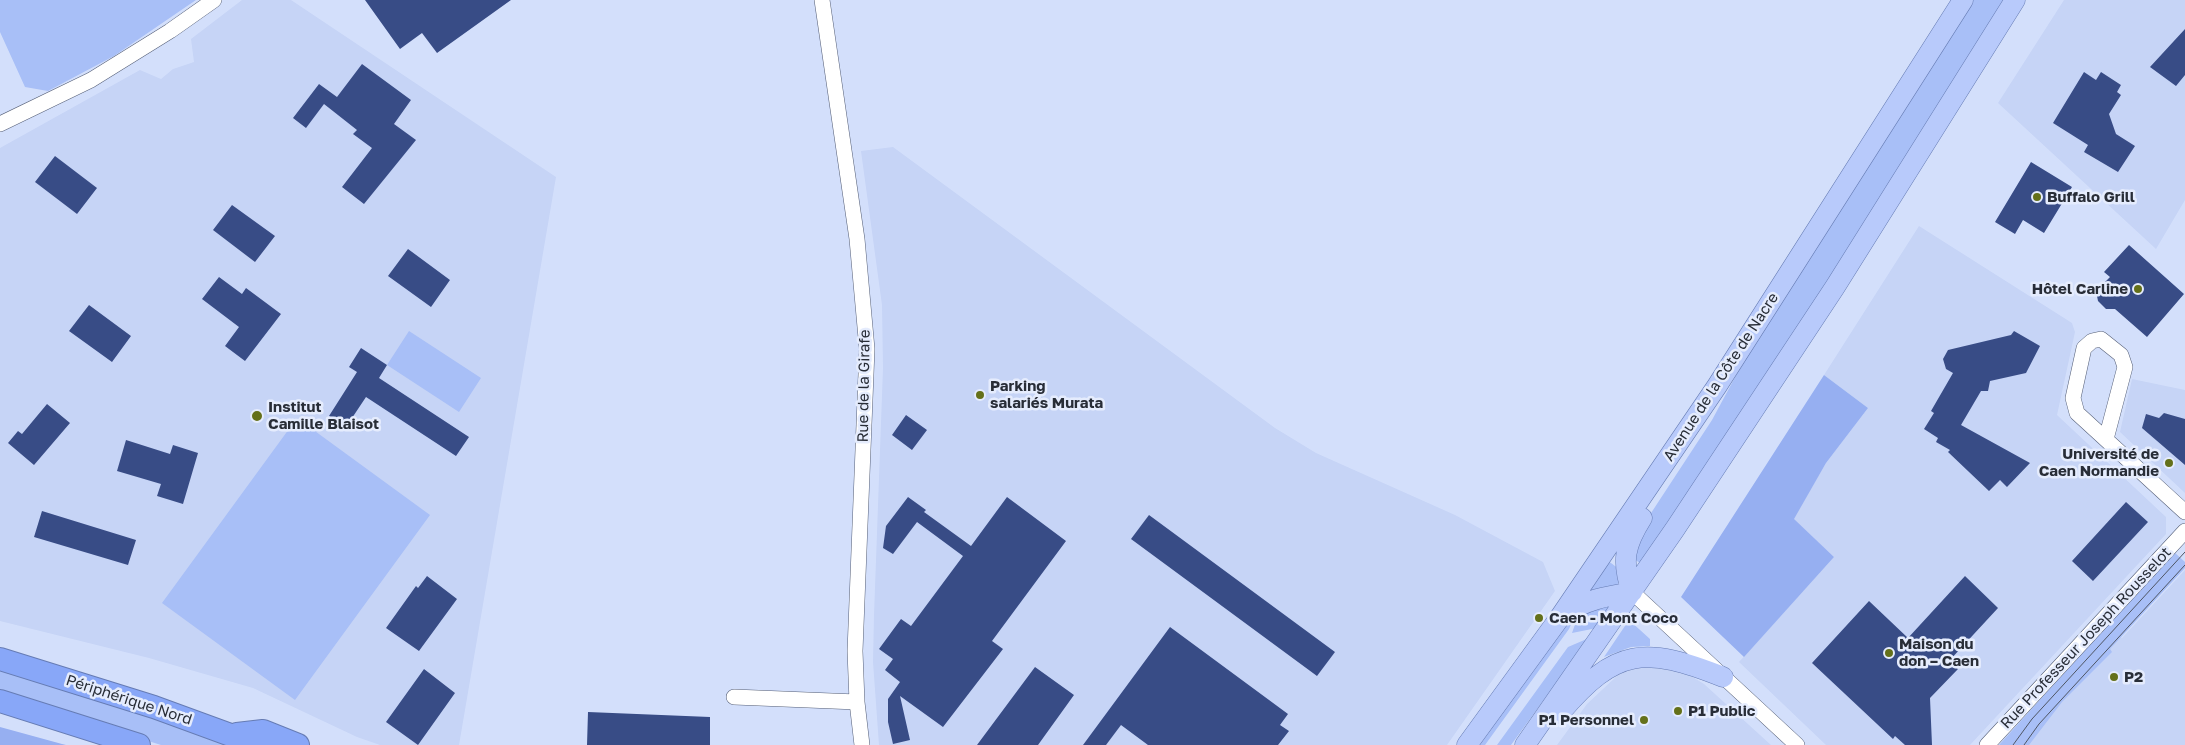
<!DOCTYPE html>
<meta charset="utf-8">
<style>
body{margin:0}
canvas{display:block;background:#d3dffb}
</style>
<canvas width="2185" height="745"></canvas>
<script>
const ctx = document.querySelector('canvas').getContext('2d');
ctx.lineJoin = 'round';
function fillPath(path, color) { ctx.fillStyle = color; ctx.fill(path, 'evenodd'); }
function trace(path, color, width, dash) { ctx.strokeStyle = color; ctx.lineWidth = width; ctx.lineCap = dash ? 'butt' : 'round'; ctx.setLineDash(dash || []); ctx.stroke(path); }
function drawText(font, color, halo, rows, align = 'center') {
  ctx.font = font + ' "Golos Text",sans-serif'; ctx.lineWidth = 5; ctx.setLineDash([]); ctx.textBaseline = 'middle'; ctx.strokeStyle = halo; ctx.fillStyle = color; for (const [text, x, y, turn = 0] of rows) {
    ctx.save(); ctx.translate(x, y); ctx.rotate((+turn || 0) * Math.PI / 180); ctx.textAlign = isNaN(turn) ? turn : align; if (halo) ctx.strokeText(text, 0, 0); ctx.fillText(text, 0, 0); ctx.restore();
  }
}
const built = new Path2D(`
 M242 0H291L556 177 459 745H380L357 737 253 688 149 658 0 621V148L140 70 161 79 173 69 194 62 191 39Z
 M2064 0H2185V200L2156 249 1998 103Z
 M893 147 1275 428 1316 453 1455 515 1543 562 1555 591 1447 745H879L873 662 874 615 883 368 882 305 861 151Z
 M1919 226 2072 323 2075 332 2057 415 2166 517V534L1970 745H1826L1739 662 1834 557 1793 519 1826 463 1868 408 1824 375Z
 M2132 379 2185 390V493L2120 432Z
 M2185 570V745H2000L2108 625 2122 638Z
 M1650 666 1686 673 1704 684 1771 745H1557L1587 704 1619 674 1638 668Z`);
const green = new Path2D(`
 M0 0H196L114 56 48 91 25 87 0 32Z
 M1972 0H2007L1886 193 1641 564 1629 555 1636 536 1712 420 1740 368Z
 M409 331 481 378 459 412 387 365Z
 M297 418 430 515 295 700 162 603Z
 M2174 552 2185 562V568L2110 649 2112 652 2062 702 2029 745H1999Z
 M1607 560 1619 569 1618 586 1586 593Z
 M1607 605 1610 608 1597 628 1572 633 1579 613Z
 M1573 620 1569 629 1485 745H1478L1565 623Z
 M1629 620 1650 639V646L1631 647 1604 657Z
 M1589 638 1511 745H1497L1568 647Z
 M0 669 172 724 229 745H161L0 694Z`);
const forest = new Path2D(`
 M1824 375 1868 408 1826 463 1794 519 1834 557 1744 657 1681 597Z
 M0 727 62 744 66 745H0Z`);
const building = new Path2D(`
 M365 0H511L437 53 422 33 400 49Z
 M2185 29V75L2176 86 2150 67Z
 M362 64 411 100 394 124 416 140 364 204 342 187 372 148 353 134 357 130 324 104 306 128 293 118 319 84 337 97Z
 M2084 72 2096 80 2101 72 2121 85 2117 92 2121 95 2109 114 2116 134 2135 146 2118 172 2084 152 2088 145 2053 123Z
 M55 156 97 188 77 214 35 182Z
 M2031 162 2072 187 2044 233 2023 220 2015 234 1995 222Z
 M232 205 275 236 255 262 213 230Z
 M2129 245 2184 294 2147 337 2115 309H2106L2098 301 2096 291 2110 277 2104 272Z
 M408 249 450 280 431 307 388 276Z
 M219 277 242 294 246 288 281 314 245 361 225 346 239 327 202 299Z
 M89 305 131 336 112 362 69 331Z
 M2014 331 2040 346 2026 373 1990 381 1988 391H1981L1961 425 2030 463 2007 487 2000 480 1989 491 1948 452 1950 450 1936 442 1938 438 1924 429 1934 413 1931 411 1953 373 1946 369 1943 359 1948 350 2011 335Z
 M361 348 387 365 379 378 469 437 456 456 366 397 346 427 329 416 357 372 349 367Z
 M47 404 70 423 34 465 8 443 18 431 22 434Z
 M2164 413 2185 419V465L2142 428 2146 414 2159 418Z
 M906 415 927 430 912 450 892 435Z
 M126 440 170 454 173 445 198 453 183 504 157 496 161 484 117 471Z
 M908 497 926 510 924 512 971 546 1007 497 1066 541 992 641 1003 649 943 727 900 696 910 740 893 744 888 722V699L900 682 885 670 893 659 879 649 901 619 911 626 963 556 917 522 893 554 883 548 886 526Z
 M2126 502 2148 522 2093 581 2072 561Z
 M42 511 136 540 128 565 34 537Z
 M1149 515 1335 652 1317 676 1131 539Z
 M427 576 457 599 419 651 386 628 416 586 418 588Z
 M1965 576 1998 608 1949 661 1958 669 1930 698 1932 745H1905L1895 736 1893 739 1812 663 1869 601 1908 638Z
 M1170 627 1288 714 1280 725 1289 731 1278 745H1148L1121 725 1106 745H1083Z
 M1035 667 1074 695 1038 745H977Z
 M424 669 455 693 418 745 386 722Z
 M588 712 710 717V745H587Z`);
const minor = new Path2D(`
 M822 0 857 239 867 349 855 651 857 702 862 745
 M0 124 91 80 170 31 214 0
 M2106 439 2125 367 2121 355 2101 339 2092 341 2084 348 2073 398 2077 413 2185 512
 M1632 592 1797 745
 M734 697 857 702
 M1987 745 2185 531`);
const major = new Path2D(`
 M1632 592C1621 561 1625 545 1642 518
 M1564 615C1584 600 1607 596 1632 592
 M1560 713C1616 647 1645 646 1723 677
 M1467 745 1558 620 1717 386 1963 0
 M1525 745 1675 529 1835 287 2015 0`);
const highway = new Path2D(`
 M0 659 154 707 258 745
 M0 701 139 745
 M237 734 263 731 298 745`);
const tram = new Path2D(`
 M2013 745 2032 719 2185 552
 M2024 745 2039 724 2185 565`);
const markers = [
 [2037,197,5,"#64701a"],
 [2138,289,5,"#64701a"],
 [980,395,5,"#64701a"],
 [257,416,6,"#64701a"],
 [2169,463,5,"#64701a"],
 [1539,618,5,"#64701a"],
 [1889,653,5,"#64701a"],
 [2114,677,5,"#64701a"],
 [1678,711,5,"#64701a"],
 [1644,720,5,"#64701a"]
];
const poiNames = [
 ["Buffalo Grill",2047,197],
 ["Hôtel Carline",2128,289,"right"],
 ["Parking",990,386],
 ["salariés Murata",990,403],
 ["Institut",268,407],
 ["Camille Blaisot",268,424],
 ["Université de",2159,454,"right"],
 ["Caen Normandie",2159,471,"right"],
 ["Caen - Mont Coco",1549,618],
 ["Maison du",1899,644],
 ["don – Caen",1899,661],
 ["P2",2124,677],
 ["P1 Public",1688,711],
 ["P1 Personnel",1634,720,"right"]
];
const streetNames = [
 ["Avenue de la Côte de Nacre",1721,377,-57],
 ["Rue de la Girafe",864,386,-89],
 ["Rue Professeur Joseph Rousselot",2086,638,-47],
 ["Périphérique Nord",129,700,18]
];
fillPath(built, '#c6d4f6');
fillPath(green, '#a8bff7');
fillPath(forest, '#96aff1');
fillPath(building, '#384c86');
trace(minor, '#555f77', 16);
trace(major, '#667cb4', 21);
trace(highway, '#667cb4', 24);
trace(minor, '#fff', 15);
trace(major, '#b8cafb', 20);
trace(highway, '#88a7f8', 22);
trace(tram, '#4f5664', 1);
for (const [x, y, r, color] of markers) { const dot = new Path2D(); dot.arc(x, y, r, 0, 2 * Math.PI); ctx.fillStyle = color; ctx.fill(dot); trace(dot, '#e5ecfd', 2); }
drawText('bold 15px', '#282d37', '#e5ecfd', poiNames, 'left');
drawText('15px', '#282d37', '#e5ecfd', streetNames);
</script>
